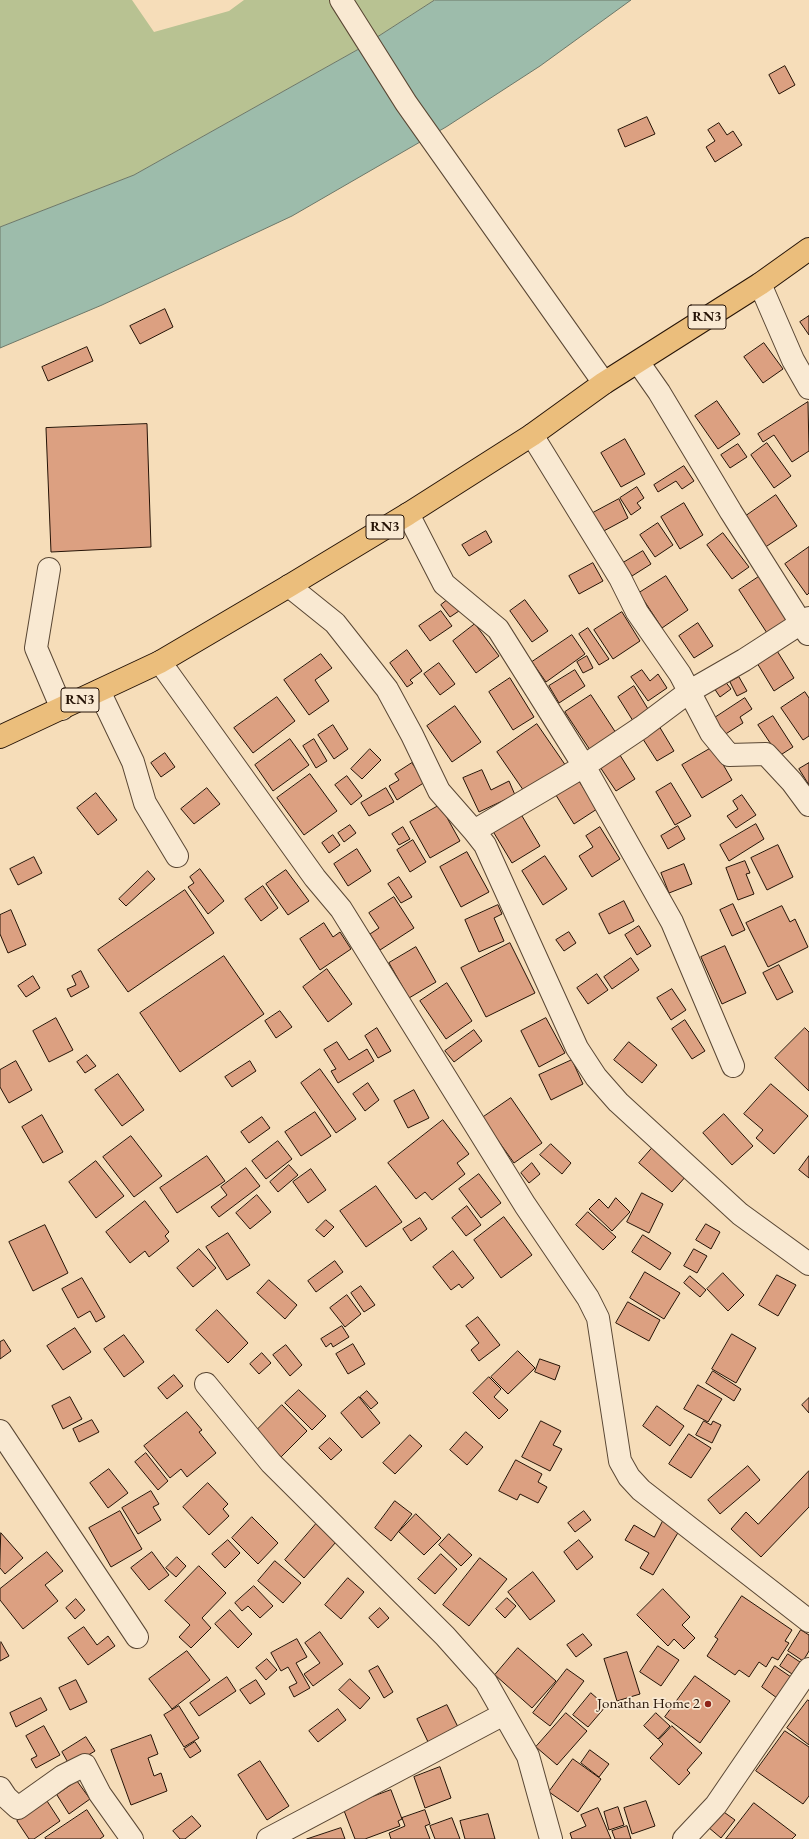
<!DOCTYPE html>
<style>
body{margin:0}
canvas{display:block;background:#f6ddb9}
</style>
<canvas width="809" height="1839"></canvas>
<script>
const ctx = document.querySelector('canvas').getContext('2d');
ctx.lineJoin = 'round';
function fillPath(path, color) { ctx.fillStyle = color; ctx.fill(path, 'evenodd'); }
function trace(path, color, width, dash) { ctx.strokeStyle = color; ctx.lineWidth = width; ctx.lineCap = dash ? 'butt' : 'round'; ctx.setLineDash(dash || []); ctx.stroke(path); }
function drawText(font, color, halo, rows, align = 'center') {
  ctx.font = font + ' "EB Garamond",serif'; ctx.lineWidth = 3.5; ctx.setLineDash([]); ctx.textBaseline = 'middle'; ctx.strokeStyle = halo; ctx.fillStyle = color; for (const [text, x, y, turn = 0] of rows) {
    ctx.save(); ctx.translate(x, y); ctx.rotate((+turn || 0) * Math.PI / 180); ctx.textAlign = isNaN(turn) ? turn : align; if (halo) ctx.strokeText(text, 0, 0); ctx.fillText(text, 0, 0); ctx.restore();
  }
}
const green = new Path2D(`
 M0 0H132L154 32 229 11 244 0H435L357 50 134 175 0 227Z`);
const water = new Path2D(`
 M435 0H631L540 66 446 127 292 216 102 305 0 348V227L134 175 357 50Z`);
const building = new Path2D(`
 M785 66 795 85 779 94 769 75Z
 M647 117 655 134 625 147 618 130Z
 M719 123 727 135 733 131 742 145 715 162 706 147 715 141 708 130Z
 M165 309 173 327 140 344 130 326Z
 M809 316V335L800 322Z
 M764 343 783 369 763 383 744 357Z
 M87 347 93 361 48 381 42 367Z
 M717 401 740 434 718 449 695 416Z
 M808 402 809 451 792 462 774 435 763 442 758 434Z
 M147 424 151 547 51 552 46 428Z
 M625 439 645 474 621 487 601 453Z
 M767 443 791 476 774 488 751 455Z
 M738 444 747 457 730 468 721 455Z
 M684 466 694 481 682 489 676 481 658 492 654 485Z
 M637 487 644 498 637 503 641 508 631 515 620 498Z
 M776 495 797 526 764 548 743 518Z
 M619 499 628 518 600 533 591 514Z
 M684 503 703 535 680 549 661 517Z
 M658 523 673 545 655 557 640 535Z
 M486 531 492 542 469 556 462 545Z
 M723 533 749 567 732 579 707 545Z
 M809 547V593L807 595 785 564Z
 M643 551 651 564 632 576 623 563Z
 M593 563 603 581 579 594 569 576Z
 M666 576 688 610 662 628 639 593Z
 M760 576 788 620 767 633 739 590Z
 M450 598 459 611 450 617 441 605Z
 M525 600 548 631 532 642 510 611Z
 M441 611 452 626 430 641 419 626Z
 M622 612 640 641 613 659 594 630Z
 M698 623 713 646 694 658 679 636Z
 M475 624 499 656 476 673 453 641Z
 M588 628 609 659 599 665 579 634Z
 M572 635 585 654 546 682 532 662Z
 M774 646 794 678 774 691 754 658Z
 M407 650 422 671 410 680 413 683 407 687 390 663Z
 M321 654 332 668 315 680 329 701 309 715 284 680Z
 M587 656 593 668 583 673 577 662Z
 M439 663 455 684 440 695 424 674Z
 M575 670 585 686 559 703 549 686Z
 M642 670 650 681 658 674 667 688 648 701 631 677Z
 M739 677 747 691 737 696 730 682Z
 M510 678 534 717 513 730 489 692Z
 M724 680 731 689 720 697 714 688Z
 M634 686 651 714 635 724 618 697Z
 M805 692 809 698V736L803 740 781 708Z
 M591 695 618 736 592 753 565 712Z
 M277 697 295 721 253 753 234 728Z
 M745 698 752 709 740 717 743 723 724 735 713 719Z
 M455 706 481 742 452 762 427 726Z
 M773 716 793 747 779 756 758 725Z
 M537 724 566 766 526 794 497 752Z
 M333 725 348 749 334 759 318 735Z
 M659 726 674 751 657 761 641 736Z
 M290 739 309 765 273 791 255 765Z
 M314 739 327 761 316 768 303 746Z
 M713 747 732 780 702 798 682 765Z
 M370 749 381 760 362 779 351 769Z
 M618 752 635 779 616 791 598 764Z
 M165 753 175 767 161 777 151 763Z
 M412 763 425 782 397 800 389 786 399 780 395 774Z
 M809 763V785L799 769Z
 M482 770 491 790 509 781 515 795 479 812 463 778Z
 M310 774 337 811 304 835 277 798Z
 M347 776 362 796 351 805 335 785Z
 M577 778 597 809 574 824 554 792Z
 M671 783 691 816 675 825 656 792Z
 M207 788 220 804 194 824 181 809Z
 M386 788 394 802 369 816 361 803Z
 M96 793 117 820 98 835 77 808Z
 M742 795 756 815 736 828 727 816 738 809 733 801Z
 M440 805 460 841 430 858 410 822Z
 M519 811 540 846 512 863 491 828Z
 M756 824 764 839 729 861 720 845Z
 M350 825 356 833 344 842 338 833Z
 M678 826 685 839 668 849 661 836Z
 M403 827 410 839 399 845 392 834Z
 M600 827 620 859 592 877 579 856 593 847 586 836Z
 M333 835 340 845 329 853 322 843Z
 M413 840 426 862 410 872 397 850Z
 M778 845 793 877 767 890 751 858Z
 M357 849 371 871 348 886 334 864Z
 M467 852 489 892 461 907 440 867Z
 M545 856 567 889 543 905 522 871Z
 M34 857 42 873 18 885 10 869Z
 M745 861 750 873 746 874 754 894 738 900 726 868Z
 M684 864 692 884 669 893 661 873Z
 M200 869 224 901 208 914 188 887 194 883 190 877Z
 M286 870 309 901 288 915 266 884Z
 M148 871 155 879 126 906 119 899Z
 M399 877 412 897 401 903 388 884Z
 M263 886 278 908 261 921 245 899Z
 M185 890 214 933 128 992 98 950Z
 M394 897 414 928 380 950 370 934 379 928 369 913Z
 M624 901 634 921 609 934 599 914Z
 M733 904 745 930 732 936 720 910Z
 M498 905 502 914 494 918 504 941 479 952 465 920Z
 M782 906 790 922 795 919 808 947 768 967 746 923Z
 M11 910 26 945 8 953 0 934V915Z
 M324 923 333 937 340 932 351 949 320 970 300 939Z
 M639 926 651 946 637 955 625 935Z
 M569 932 576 943 564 951 556 940Z
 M510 943 535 993 486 1017 461 968Z
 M725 946 746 993 722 1004 701 957Z
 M416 947 436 982 409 998 389 963Z
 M224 956 264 1014 180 1072 140 1013Z
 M631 958 639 970 612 989 604 977Z
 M779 965 793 992 777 1000 763 973Z
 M327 969 352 1004 328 1022 303 987Z
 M81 971 89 987 71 997 67 989 76 985 72 976Z
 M597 974 608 990 588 1004 577 988Z
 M33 976 40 988 26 997 18 986Z
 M447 983 472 1021 446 1039 420 1001Z
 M672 989 686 1010 671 1020 657 998Z
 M280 1011 292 1027 276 1038 265 1021Z
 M56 1018 73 1050 49 1062 33 1031Z
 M546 1018 565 1053 539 1067 521 1031Z
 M685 1020 705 1051 692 1059 672 1029Z
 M377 1028 391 1051 378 1058 365 1036Z
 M805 1028 809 1032V1091L775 1058Z
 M474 1030 482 1041 454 1062 445 1051Z
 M337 1042 349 1060 367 1049 374 1061 338 1083 331 1071 336 1069 324 1050Z
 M629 1042 657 1065 642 1083 614 1060Z
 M87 1055 96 1066 85 1073 77 1062Z
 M572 1060 583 1084 551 1100 539 1075Z
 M16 1061 32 1090 9 1103 0 1087V1070Z
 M250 1061 256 1071 232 1087 225 1077Z
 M320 1069 356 1119 336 1133 301 1083Z
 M118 1074 144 1110 122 1126 95 1090Z
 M368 1083 379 1100 365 1111 353 1094Z
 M771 1084 808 1116 774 1154 756 1138 763 1130 744 1114Z
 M414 1090 429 1118 408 1128 394 1101Z
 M511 1098 542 1143 514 1163 482 1118Z
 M315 1112 331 1136 301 1156 285 1132Z
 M724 1114 753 1146 732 1165 703 1133Z
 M42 1115 63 1152 43 1163 22 1127Z
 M262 1117 270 1128 249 1143 241 1132Z
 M443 1120 469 1154 457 1163 465 1174 432 1200 425 1192 416 1199 388 1163Z
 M131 1136 162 1176 134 1197 103 1157Z
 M278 1141 292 1159 266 1179 252 1161Z
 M551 1144 571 1163 562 1174 540 1155Z
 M654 1146 687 1175 672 1192 639 1163Z
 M207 1156 225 1181 177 1213 160 1188Z
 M809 1156V1178L799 1170Z
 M96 1161 124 1196 96 1218 69 1182Z
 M532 1163 540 1174 529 1183 521 1173Z
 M289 1165 298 1175 278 1192 270 1182Z
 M246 1168 260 1186 219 1217 211 1207 227 1195 221 1187Z
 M311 1169 326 1190 308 1203 293 1182Z
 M479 1174 501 1203 481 1218 459 1189Z
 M376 1186 402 1222 366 1247 340 1211Z
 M642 1193 663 1204 649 1233 627 1222Z
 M257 1195 271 1212 250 1229 236 1213Z
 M616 1198 630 1212 612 1231 589 1209 599 1199 608 1208Z
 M145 1201 169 1232 165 1236 169 1241 149 1257 145 1251 130 1263 106 1232Z
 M467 1206 481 1225 466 1236 452 1218Z
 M588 1212 616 1237 603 1250 576 1225Z
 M504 1217 532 1255 501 1278 474 1240Z
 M420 1218 427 1229 411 1241 403 1229Z
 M326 1220 334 1227 324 1237 316 1230Z
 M706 1224 720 1232 711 1249 696 1240Z
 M45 1225 68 1273 33 1291 9 1242Z
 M228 1233 250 1265 227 1280 206 1247Z
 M643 1235 671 1253 660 1270 632 1252Z
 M199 1249 216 1268 193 1287 177 1268Z
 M694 1249 707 1256 697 1273 684 1266Z
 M453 1251 474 1278 462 1288 459 1284 451 1290 433 1267Z
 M335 1261 343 1272 316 1292 308 1281Z
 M645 1272 680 1293 664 1319 630 1298Z
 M723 1273 744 1295 728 1311 707 1289Z
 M777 1275 796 1285 778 1316 759 1305Z
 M690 1276 706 1290 700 1297 684 1283Z
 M82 1278 105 1317 96 1322 90 1311 78 1318 62 1289Z
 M269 1280 297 1305 285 1319 257 1293Z
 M361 1286 375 1305 364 1312 351 1293Z
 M347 1295 361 1314 345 1327 330 1308Z
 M628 1302 660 1320 649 1341 616 1323Z
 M217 1310 248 1343 228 1363 196 1330Z
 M478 1317 500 1345 479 1361 471 1350 479 1343 466 1326Z
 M342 1326 349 1337 333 1347 331 1343 326 1347 321 1339Z
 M75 1328 91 1352 63 1370 47 1346Z
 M732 1334 756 1348 736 1383 712 1369Z
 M124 1335 144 1362 124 1377 104 1349Z
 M4 1340 11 1351 0 1359V1342Z
 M353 1344 365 1364 348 1374 336 1354Z
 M286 1345 302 1365 290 1376 273 1355Z
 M518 1351 535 1368 508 1394 491 1377Z
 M262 1353 271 1363 259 1374 250 1364Z
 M540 1359 560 1366 555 1380 535 1372Z
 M713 1371 741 1389 734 1401 706 1383Z
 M174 1375 183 1386 167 1399 158 1388Z
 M489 1377 501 1389 494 1397 508 1410 499 1419 473 1393Z
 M698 1385 722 1399 708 1422 684 1409Z
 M299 1390 326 1416 312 1430 285 1403Z
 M367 1391 378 1403 371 1409 360 1397Z
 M70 1397 82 1419 63 1429 52 1406Z
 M359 1397 380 1423 362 1438 341 1413Z
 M809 1398V1413L802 1405Z
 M282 1405 307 1431 281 1457 256 1431Z
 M657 1406 684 1426 670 1446 643 1426Z
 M187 1412 202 1430 199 1432 216 1453 187 1477 181 1469 170 1478 144 1446Z
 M92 1420 99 1432 79 1442 73 1429Z
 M541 1421 561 1431 553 1445 562 1449 550 1471 522 1457Z
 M704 1421 711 1425 713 1421 721 1425 712 1443 696 1435Z
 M466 1432 483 1447 467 1465 450 1450Z
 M689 1434 711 1448 691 1478 669 1464Z
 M410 1435 422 1446 395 1474 383 1463Z
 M330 1438 342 1450 331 1460 319 1448Z
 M146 1453 168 1481 158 1490 135 1462Z
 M516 1460 542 1474 538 1482 547 1487 538 1503 520 1494 517 1500 499 1491Z
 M748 1466 760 1480 720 1514 708 1500Z
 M109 1469 128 1493 108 1508 90 1483Z
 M809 1471V1507L761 1557 731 1529 746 1512 758 1524Z
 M208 1483 228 1504 223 1509 229 1516 209 1535 183 1507Z
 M151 1491 159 1504 153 1507 161 1520 138 1534 122 1508Z
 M395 1501 412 1514 391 1541 375 1528Z
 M120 1511 142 1549 111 1567 89 1528Z
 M584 1511 591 1520 575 1532 568 1523Z
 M416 1514 441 1538 424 1555 399 1532Z
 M252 1517 278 1543 258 1564 232 1538Z
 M663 1521 679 1531 653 1575 640 1568 649 1553 625 1540 634 1525 654 1537Z
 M316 1524 336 1542 304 1578 285 1560Z
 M1 1533 23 1558 5 1574 0 1568Z
 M449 1534 472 1555 461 1566 439 1545Z
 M228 1540 240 1553 225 1568 212 1554Z
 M579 1540 593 1557 577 1570 564 1552Z
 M47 1552 63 1571 45 1585 58 1601 23 1629 0 1600V1589Z
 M152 1552 169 1575 149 1590 131 1568Z
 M441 1554 457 1569 435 1594 418 1579Z
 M177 1557 186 1566 176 1577 166 1568Z
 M480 1558 507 1579 469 1626 443 1605Z
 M275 1561 301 1583 283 1603 258 1581Z
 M199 1566 226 1593 202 1618 211 1628 191 1648 179 1637 190 1625 165 1601Z
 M533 1572 555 1601 530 1620 508 1592Z
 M348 1578 364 1592 341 1619 325 1605Z
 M254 1586 273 1606 260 1618 248 1606 242 1611 235 1603Z
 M663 1589 690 1617 682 1625 695 1638 684 1649 674 1639 668 1646 637 1615Z
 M742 1596 792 1630 785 1641 789 1643 778 1660 772 1657 766 1667 759 1662 749 1677 739 1670 735 1675 707 1656 718 1639 715 1637Z
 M507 1598 516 1606 505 1618 496 1609Z
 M76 1599 85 1610 75 1619 66 1608Z
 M380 1608 389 1618 378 1628 369 1618Z
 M230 1610 252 1634 238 1648 215 1624Z
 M84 1627 97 1645 108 1636 115 1646 88 1665 68 1638Z
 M801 1630 809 1635V1651L803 1661 788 1651Z
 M320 1632 343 1664 313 1686 304 1674 320 1663 305 1643Z
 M583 1634 592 1645 576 1657 567 1645Z
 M297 1639 307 1657 296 1663 310 1688 294 1697 289 1687 297 1683 288 1667 281 1671 271 1653Z
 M1 1642 9 1656 0 1661V1643Z
 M658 1646 679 1660 661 1686 640 1672Z
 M518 1648 556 1681 532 1708 495 1675Z
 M187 1651 210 1680 172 1709 149 1679Z
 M627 1652 640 1694 617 1701 604 1659Z
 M788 1654 800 1662 792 1674 780 1666Z
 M267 1659 277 1670 266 1680 256 1668Z
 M378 1666 393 1692 384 1698 369 1671Z
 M775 1666 791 1677 777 1698 762 1687Z
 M567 1669 584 1681 550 1726 533 1713Z
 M695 1676 730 1701 700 1743 665 1717Z
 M227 1677 236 1691 199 1716 190 1703Z
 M350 1679 370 1698 360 1709 339 1690Z
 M76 1680 87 1702 70 1710 59 1688Z
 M256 1680 265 1694 250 1704 240 1690Z
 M591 1693 606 1706 588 1727 573 1715Z
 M41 1698 47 1710 16 1727 10 1713Z
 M808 1700 809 1701V1745L787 1728Z
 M447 1705 459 1729 429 1744 417 1719Z
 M179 1706 199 1738 184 1747 164 1715Z
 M338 1709 346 1720 318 1742 309 1731Z
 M566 1713 587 1731 557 1765 536 1747Z
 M656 1713 670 1726 658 1739 644 1726Z
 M44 1726 60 1755 36 1768 31 1759 37 1756 26 1736Z
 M672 1726 702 1753 687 1770 690 1773 679 1785 650 1758 663 1744 659 1740Z
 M785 1731 809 1747V1796L803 1804 756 1771Z
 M151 1735 158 1754 148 1758 154 1776 161 1773 167 1791 131 1805 111 1750Z
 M86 1737 95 1751 70 1766 62 1752Z
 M195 1742 201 1751 190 1758 184 1749Z
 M590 1750 609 1764 599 1777 581 1763Z
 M573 1759 601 1779 578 1812 549 1792Z
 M260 1761 289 1806 267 1820 238 1775Z
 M440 1767 451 1798 425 1808 414 1777Z
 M77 1781 90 1799 69 1814 57 1795Z
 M391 1790 402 1819 398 1821 400 1826 365 1839H355L343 1808Z
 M47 1801 60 1821 34 1839H29L17 1821Z
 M646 1801 655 1826 632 1834 624 1808Z
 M754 1803 796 1835 792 1839H726Z
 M618 1807 624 1825 609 1830 604 1812Z
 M598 1808 611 1839H572L570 1833 586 1826 581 1815Z
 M87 1810 104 1836 100 1839H46L45 1838Z
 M425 1810 430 1824 425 1826 430 1839H391L389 1833 405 1826 402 1818Z
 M721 1810 735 1820 721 1838 708 1827Z
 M488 1814 495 1839H465L460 1821Z
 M192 1816 201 1826 185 1839H180L173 1831Z
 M452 1818 460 1839H435L430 1826Z
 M627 1826 631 1839H615L612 1831Z
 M341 1828 345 1839H307Z`);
const minor = new Path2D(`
 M341 0 406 103 604 383
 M760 284 793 360 809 388
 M638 362 659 392 731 512 808 634
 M532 435 620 578 637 612 680 674 711 733 729 755 766 754 792 782 809 805
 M408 514 444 584 498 629 584 766 672 922 733 1066
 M49 569 36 648 62 709
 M289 586 335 623 387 689 412 735 439 791 474 831 485 845 577 1048 596 1077 618 1102 740 1214 809 1264
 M160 662 315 878 341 909 525 1205 588 1298 598 1318 620 1461 629 1477 641 1490 809 1621
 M99 691 133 762 145 803 177 856
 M474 831 584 766 642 727 690 691 744 660 809 618
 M206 1384 271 1463 445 1636 486 1682 528 1756 551 1839
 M0 1431 137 1637
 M0 1788 6 1797 18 1808 63 1776 85 1765 100 1794 132 1839
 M268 1839 504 1714
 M684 1839 716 1805 809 1669`);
const highway = new Path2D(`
 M0 737 160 662 289 586 408 514 532 435 604 383 760 284 809 249`);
const markers = [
 [708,1704,4,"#8f2418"]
];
const shields = [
 [707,317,38],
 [385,527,38],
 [80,700,38]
];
const shieldNames = [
 ["RN3",707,317],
 ["RN3",385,527],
 ["RN3",80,700]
];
const poiNames = [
 ["Jonathan Home 2",700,1704]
];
fillPath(green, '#b8c292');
fillPath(water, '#9dbcab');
trace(water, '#6d7869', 1);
fillPath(building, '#dca081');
trace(building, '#251306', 1);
trace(minor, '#594633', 24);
trace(highway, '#251306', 24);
trace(minor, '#f9e9d2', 22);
trace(highway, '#ebbe7c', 22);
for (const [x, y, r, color] of markers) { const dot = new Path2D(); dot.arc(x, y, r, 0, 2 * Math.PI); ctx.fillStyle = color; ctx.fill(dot); trace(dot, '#f9e9d2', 1.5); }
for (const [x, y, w] of shields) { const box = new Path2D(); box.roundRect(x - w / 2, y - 12, w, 24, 3); ctx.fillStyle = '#f9e9d2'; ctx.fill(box); trace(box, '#251306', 1); }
drawText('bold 14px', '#251306', null, shieldNames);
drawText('15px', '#251306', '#f9e9d2', poiNames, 'right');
</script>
